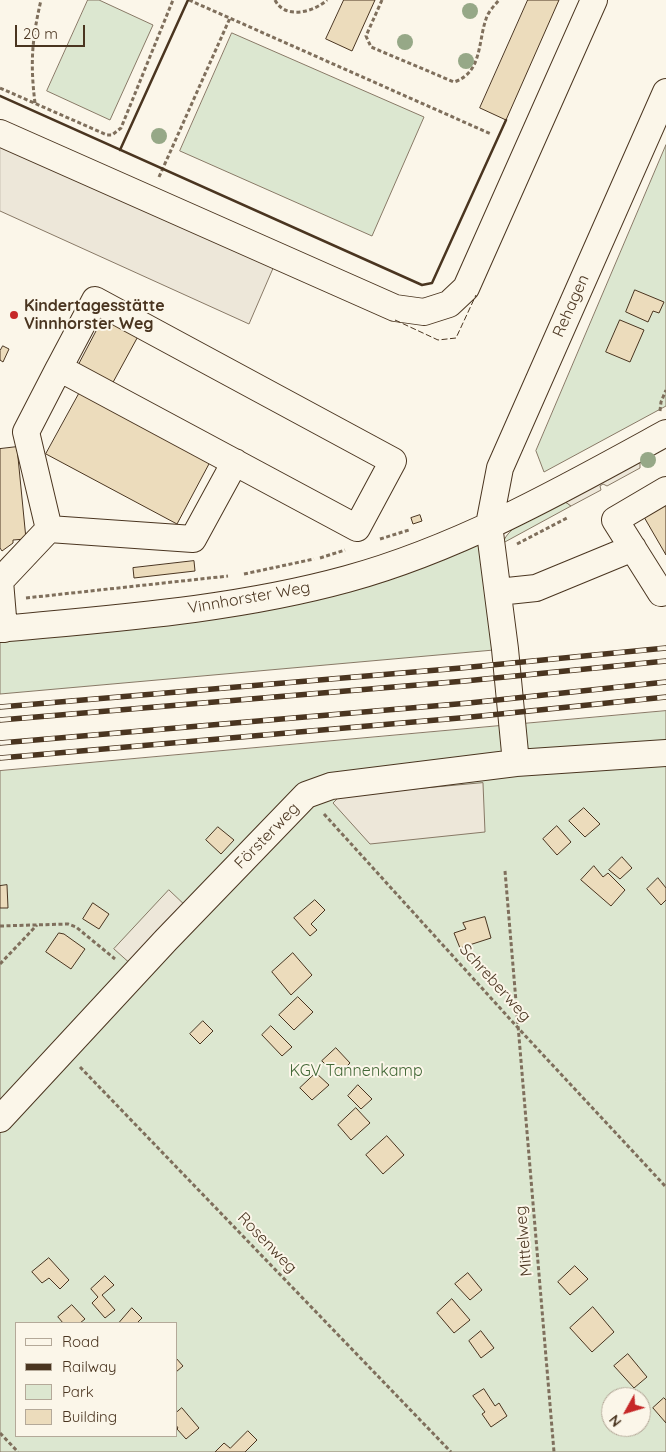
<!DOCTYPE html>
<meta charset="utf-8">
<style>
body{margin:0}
#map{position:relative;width:666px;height:1452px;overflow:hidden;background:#fbf6e9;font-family:Quicksand,sans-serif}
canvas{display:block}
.legend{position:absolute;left:15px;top:1322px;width:162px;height:115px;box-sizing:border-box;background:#fbf6e9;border:1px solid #b4a999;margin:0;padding:6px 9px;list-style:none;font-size:15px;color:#4a3520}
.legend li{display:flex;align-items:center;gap:10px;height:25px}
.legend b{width:25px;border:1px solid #b4a999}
.north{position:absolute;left:601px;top:1387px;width:50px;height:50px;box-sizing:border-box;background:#fbf6e9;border:1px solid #b4a999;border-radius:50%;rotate:231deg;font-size:14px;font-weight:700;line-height:20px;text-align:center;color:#4a3520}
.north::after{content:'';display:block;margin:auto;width:18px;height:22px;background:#c62828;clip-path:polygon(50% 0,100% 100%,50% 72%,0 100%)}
.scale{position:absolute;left:15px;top:25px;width:70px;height:22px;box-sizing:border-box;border:2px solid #4a3520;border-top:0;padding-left:6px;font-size:15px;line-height:18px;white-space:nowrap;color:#4a3520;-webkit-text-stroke:4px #fbf6e9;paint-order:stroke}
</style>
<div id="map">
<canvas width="666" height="1452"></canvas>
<ul class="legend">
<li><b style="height:6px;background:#fbf6e9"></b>Road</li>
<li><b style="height:6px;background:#4a3520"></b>Railway</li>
<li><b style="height:14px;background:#dce7d0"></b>Park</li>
<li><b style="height:14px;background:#ecdcbc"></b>Building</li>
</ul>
<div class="north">N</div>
<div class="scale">20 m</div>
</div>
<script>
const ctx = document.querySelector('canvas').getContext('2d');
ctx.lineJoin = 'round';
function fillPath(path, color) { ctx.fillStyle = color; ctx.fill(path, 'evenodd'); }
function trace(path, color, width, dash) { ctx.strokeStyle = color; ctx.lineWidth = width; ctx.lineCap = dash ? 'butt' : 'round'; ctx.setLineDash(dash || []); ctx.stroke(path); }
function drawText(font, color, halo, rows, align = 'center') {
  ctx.font = font + ' Quicksand,sans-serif'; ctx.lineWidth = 4; ctx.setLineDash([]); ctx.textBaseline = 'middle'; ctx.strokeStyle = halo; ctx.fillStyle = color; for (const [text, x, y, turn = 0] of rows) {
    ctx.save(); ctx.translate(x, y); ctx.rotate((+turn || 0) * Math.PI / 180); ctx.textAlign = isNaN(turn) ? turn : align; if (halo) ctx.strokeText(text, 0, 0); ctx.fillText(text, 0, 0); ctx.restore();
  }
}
const green = new Path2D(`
 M88 0H99L153 25 110 120 47 91Z
 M232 33 424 117 372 236 180 151Z
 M666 145V406L544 472 536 451Z
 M564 501 571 506 503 543C508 524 547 510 564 501Z
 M489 525 505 649 0 694V629L226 605Z
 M666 711V1452H0V771ZM16 1323H176V1436H16ZM611 1397H641V1427H611Z`);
const parking = new Path2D(`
 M0 144 274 266 249 324 0 211Z
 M640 459V468L607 486 603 484 600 486 601 490 571 506 564 501Z
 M483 783 485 832 370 844 333 803 340 796Z
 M169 890 188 908 133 966 114 949Z`);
const building = new Path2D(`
 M344 0H375L352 51 326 39Z
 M528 0H559L506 120 480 108Z
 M635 290 664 302 659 313 653 311 648 322 626 312Z
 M107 311 142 329 111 386 77 368Z
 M620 320 644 330 630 362 606 352Z
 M3 346 9 349 3 362 0 360V351Z
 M80 392 210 462 177 524 46 454Z
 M17 447 26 539 13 540V543L2 551 0 548V449Z
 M666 505V555L644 517Z
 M420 515 422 521 413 524 411 518Z
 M194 561 195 571 134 578 133 568Z
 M584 808 600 824 585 837 569 821Z
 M557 826 571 842 557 855 543 839Z
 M218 827 234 840 221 854 206 840Z
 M622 857 632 868 620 879 609 870Z
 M594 866 603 877 608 873 625 890 611 906 581 880Z
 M658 878 666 888V900L661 905 647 889Z
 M7 885 8 908H0V886Z
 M315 900 325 910 311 924 317 930 310 936 294 918Z
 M93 903 109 914 99 929 83 919Z
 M485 917 491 938 460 948 454 933 466 929 463 923Z
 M59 933 64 934 85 949 71 969 46 952Z
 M293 953 312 975 291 995 272 972Z
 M298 997 313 1012 294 1030 279 1015Z
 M203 1021 213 1031 200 1044 190 1034Z
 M271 1026 292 1047 282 1056 262 1035Z
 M336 1048 350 1063 337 1076 322 1061Z
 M316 1073 329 1085 312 1100 300 1088Z
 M358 1085 372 1099 361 1109 348 1096Z
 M356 1108 370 1123 351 1140 338 1125Z
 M387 1136 404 1155 383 1174 366 1155Z
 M49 1258 69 1280 60 1289 49 1278 42 1283 32 1272Z
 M575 1266 588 1279 570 1295 558 1282Z
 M468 1273 482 1290 470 1300 455 1284Z
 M105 1276 114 1285 102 1295 115 1310 105 1318 92 1303 98 1297 91 1289Z
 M452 1299 470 1320 454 1333 437 1313Z
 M72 1305 85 1319 80 1323H63L58 1317Z
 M593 1307 614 1332 592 1352 570 1328Z
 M132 1308 142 1318 137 1323H119Z
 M481 1331 494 1348 481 1358 469 1341Z
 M628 1354 647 1377 634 1388 614 1366Z
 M176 1358 183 1366 176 1372Z
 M484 1389 495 1406 499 1403 507 1416 491 1427 482 1414 485 1412 473 1396Z
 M664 1398 666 1400V1423L653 1408Z
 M182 1408 199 1428 186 1439 177 1429 178 1428 176 1425V1413Z
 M248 1431 257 1440 245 1452H215L224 1443 230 1448Z`);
const path = new Path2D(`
 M189 0 491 134
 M275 0C285 20 314 12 327 0
 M382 0 366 36 371 47 454 82C482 73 478 42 486 19 488 12 494 6 499 0
 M0 88 107 135H112L121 128 173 0
 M35 103C30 63 32 39 41 0
 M159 177 230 18
 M660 411 661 402 666 390
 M380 539 409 530
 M517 544 567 518
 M320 558 345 550
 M244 574 314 559
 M26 598 228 576
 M324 814 519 1029 666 1187
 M505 871 554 1452
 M0 926 68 924 76 927 115 959
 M0 964 37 925
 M80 1067 451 1452
 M0 1433 18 1452`);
const minor = new Path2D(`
 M0 133 395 308 424 312 449 304 466 288 594 0
 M95 300 393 461 357 528 59 368Z
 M666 490 615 520 661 593 666 592
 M49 529 193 539 235 462
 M49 529 26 432 59 368
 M498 592 536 588 633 548
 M0 629C116 618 234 610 347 579 460 548 564 489 666 433
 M4 629 0 581 49 529
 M516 763 505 649 489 525 500 468 666 92
 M0 1119 166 940 306 795 331 786 516 763 666 753`);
const rail = new Path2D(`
 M0 707 461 668 666 648
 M0 720 465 681 666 661
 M0 743 469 703 666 682
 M0 758 471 717 666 697`);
const fence = new Path2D(`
 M395 320 438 340 456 338 476 295`);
const wall = new Path2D(`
 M0 96 422 285 432 283 506 120
 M120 150 188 0`);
const trees = [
 [470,11],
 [405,42],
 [466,61],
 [159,136],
 [648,460]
];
const markers = [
 [14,315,5,"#c62828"]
];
const poiNames = [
 ["Kindertagesstätte",24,306],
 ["Vinnhorster Weg",24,324]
];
const streetNames = [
 ["Rehagen",571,306,-66],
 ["Vinnhorster Weg",249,598,-10],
 ["Försterweg",267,836,-46],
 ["Schreberweg",495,983,48],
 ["Mittelweg",524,1241,-95],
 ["Rosenweg",267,1243,46]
];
const parkNames = [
 ["KGV Tannenkamp",356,1071]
];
fillPath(green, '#dce7d0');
trace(green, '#887966', 1);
fillPath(parking, '#ede7d9');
trace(parking, '#887966', 1);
fillPath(building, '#ecdcbc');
trace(building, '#4a3520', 1);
trace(minor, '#4a3520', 28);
trace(path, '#7f6f5c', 3, [4, 2.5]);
trace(minor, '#fbf6e9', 26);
trace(rail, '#4a3520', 5.5);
trace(rail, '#fbf6e9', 4, [11]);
trace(fence, '#4a3520', 1, [6, 2.5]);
trace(wall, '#4a3520', 2.5);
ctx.fillStyle = '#96a887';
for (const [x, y] of trees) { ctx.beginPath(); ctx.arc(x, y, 8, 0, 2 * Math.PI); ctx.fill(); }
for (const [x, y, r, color] of markers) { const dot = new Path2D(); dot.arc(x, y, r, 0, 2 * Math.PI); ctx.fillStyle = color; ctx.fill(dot); trace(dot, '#fbf6e9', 2); }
drawText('bold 16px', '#4a3520', '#fbf6e9', poiNames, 'left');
drawText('16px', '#4a3520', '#fbf6e9', streetNames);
drawText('16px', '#436837', '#fbf6e9', parkNames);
</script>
